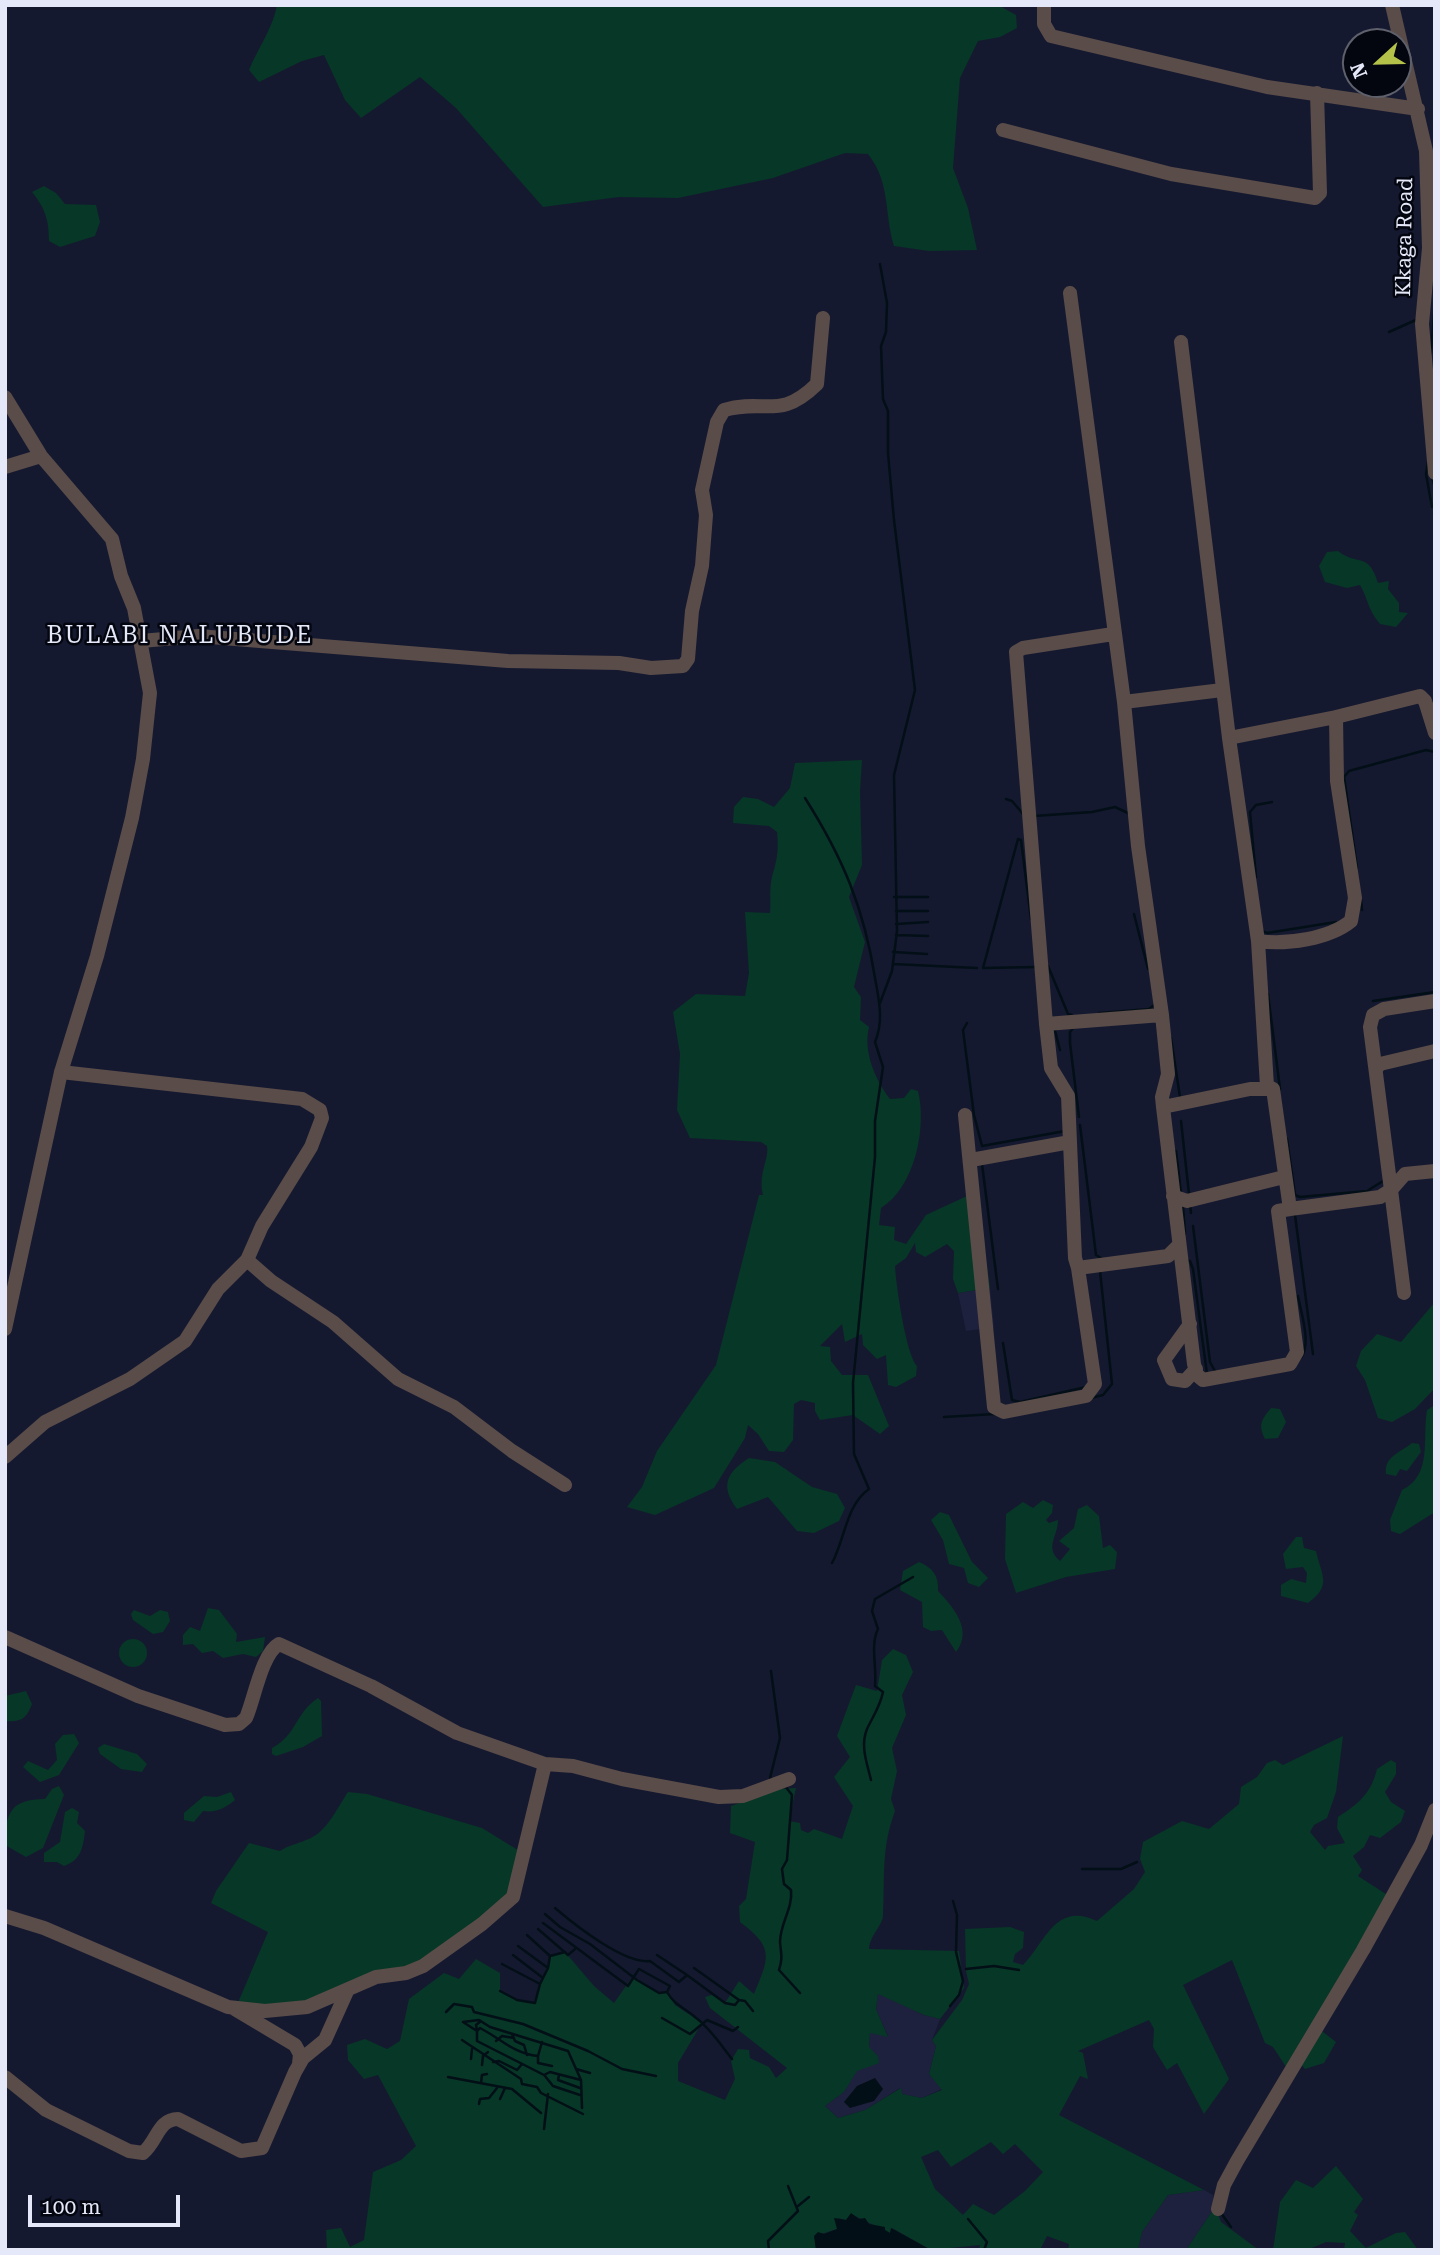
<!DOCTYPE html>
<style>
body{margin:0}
#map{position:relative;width:1440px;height:2255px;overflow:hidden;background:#151930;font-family:"Roboto Serif",serif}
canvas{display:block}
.frame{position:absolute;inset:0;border:7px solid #e4e8f8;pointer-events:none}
.north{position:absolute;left:1342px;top:28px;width:70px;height:70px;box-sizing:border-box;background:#04060f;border:2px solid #5e606c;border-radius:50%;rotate:248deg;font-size:19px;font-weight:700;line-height:28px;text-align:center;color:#e4e8f8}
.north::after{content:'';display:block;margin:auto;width:24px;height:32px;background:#b4c24a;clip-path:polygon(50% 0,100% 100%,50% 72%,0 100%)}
.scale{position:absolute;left:28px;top:2195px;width:152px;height:32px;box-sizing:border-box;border:4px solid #e4e8f8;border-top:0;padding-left:9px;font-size:21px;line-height:24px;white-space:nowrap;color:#e4e8f8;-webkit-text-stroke:5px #04060f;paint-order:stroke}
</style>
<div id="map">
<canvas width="1440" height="2255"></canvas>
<div class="frame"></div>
<div class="north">N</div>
<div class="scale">100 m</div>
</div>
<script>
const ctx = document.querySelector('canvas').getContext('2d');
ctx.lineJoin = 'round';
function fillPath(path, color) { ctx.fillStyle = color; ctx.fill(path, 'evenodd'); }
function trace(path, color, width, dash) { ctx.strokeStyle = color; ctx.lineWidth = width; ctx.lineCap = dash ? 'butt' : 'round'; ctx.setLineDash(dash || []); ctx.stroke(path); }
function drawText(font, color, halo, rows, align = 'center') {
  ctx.font = font + ' "Roboto Serif",serif'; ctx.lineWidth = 5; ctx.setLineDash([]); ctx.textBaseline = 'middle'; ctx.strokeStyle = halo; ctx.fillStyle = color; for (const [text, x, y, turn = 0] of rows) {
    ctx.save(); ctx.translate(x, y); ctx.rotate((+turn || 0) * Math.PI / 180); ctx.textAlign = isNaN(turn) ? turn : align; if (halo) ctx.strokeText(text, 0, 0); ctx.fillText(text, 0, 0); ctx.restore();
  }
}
const built = new Path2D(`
 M990 1288 994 1327 966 1331 958 1293Z
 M878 1993 924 2015 940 2019 932 2040 936 2046 929 2074 942 2089 922 2098 901 2094 900 2088 865 2110 838 2118 825 2106 844 2092 856 2071 878 2056 869 2048 870 2032 888 2036 876 2009Z
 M1204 2190 1213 2195 1215 2207 1186 2250H1138L1142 2232 1168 2195Z`);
const green = new Path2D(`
 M277 5H998L1016 15 1017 28 1000 37 978 41 960 78 953 168 968 208 977 250 929 251 894 246C884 214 891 183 868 154L845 153 773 178 678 198 619 197 543 207 456 108 420 77 361 118 345 100 324 55 302 61 259 82 249 70C258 48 273 28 277 5Z
 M44 186 56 193 65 204 96 205 100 222 95 236 60 247 49 241C49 220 45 208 32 192Z
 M1338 551C1359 567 1368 551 1378 583L1389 581 1388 589 1399 603V612L1408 613 1396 627 1380 624C1367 608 1369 601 1360 585L1347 588 1325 582 1319 566 1327 552Z
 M862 760 860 791 862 865 849 897 865 942 854 987 861 997 860 1020 869 1027C863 1052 875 1079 890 1099L904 1098 911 1089 918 1091C927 1127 915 1187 881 1208L879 1225 895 1227 894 1240 906 1244 926 1215 967 1196 976 1185 990 1288 958 1293 953 1279 954 1251 947 1244 925 1257 916 1252 915 1243 906 1258 895 1266C896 1285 906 1354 917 1366L916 1376 896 1387 888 1385 886 1355 877 1359 863 1345 862 1334 845 1342 842 1324 820 1346 830 1347 831 1361 842 1375H868L889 1426 880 1434 853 1415 820 1420 815 1411V1403L801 1400 794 1404 793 1440 784 1452 769 1451 758 1434 748 1425 745 1438 714 1488 655 1515 627 1507 642 1487 657 1451 716 1365 759 1195H763C758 1173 769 1161 767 1146L761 1142 690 1138 677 1110 680 1054 673 1012 696 994 745 996 749 973 745 912 770 913C771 902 769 888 772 877 777 859 779 852 777 832L769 826 733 823 734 807 743 797 758 799 774 807 790 788 795 763Z
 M1435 1302V1388L1415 1409 1392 1422 1378 1418 1365 1380 1356 1366 1361 1351 1377 1334 1401 1342Z
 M1435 1405V1512L1400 1534 1391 1531 1390 1520 1402 1490C1433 1475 1422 1438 1427 1410Z
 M1271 1408 1280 1409 1286 1422 1278 1438 1265 1439C1258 1425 1261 1420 1271 1408Z
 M1412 1443 1419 1444 1421 1452 1407 1471 1400 1469 1396 1476 1386 1474C1384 1456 1400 1453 1412 1443Z
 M749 1458 775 1462 812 1487 837 1494 845 1508 839 1521 814 1533 797 1531 768 1497 737 1509C720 1486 726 1473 749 1458Z
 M1043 1500 1053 1505 1052 1513 1046 1520 1049 1523 1058 1520C1058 1537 1044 1547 1060 1561L1070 1549 1059 1541 1074 1528 1078 1509 1087 1505 1099 1516 1103 1548 1110 1545 1117 1552 1115 1569 1066 1577 1016 1593 1005 1559 1006 1514 1023 1502 1033 1508Z
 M940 1512 949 1515 972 1562 988 1578 979 1587 968 1583 964 1568 949 1564 943 1540 931 1520Z
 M1296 1537H1302L1304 1548 1316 1551C1322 1577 1332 1585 1308 1603L1281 1596V1585L1291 1579 1306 1583 1307 1573 1303 1567 1286 1569 1283 1554Z
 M919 1562C933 1568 939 1576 938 1591 954 1608 973 1630 956 1652L942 1630 931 1631 923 1627 922 1602 900 1590 903 1571Z
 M208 1608 219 1610 237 1634 236 1642 265 1637 263 1651 256 1657 243 1654 223 1658 213 1651 202 1653 193 1644 183 1645V1635L190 1627 200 1631Z
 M134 1610 150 1616 160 1610 168 1612 170 1621 163 1632 153 1634 133 1620 131 1614Z
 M119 1653a14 14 0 1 1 28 0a14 14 0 1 1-28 0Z
 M893 1649 906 1655 913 1672 902 1695 906 1715 892 1748 897 1771 891 1799 895 1811C881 1849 885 1876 883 1915 883 1925 870 1935 869 1949L959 1951 964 1988 940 2019 924 2015 878 1994 876 2009 888 2037 870 2033 869 2047 878 2056 879 2063 857 2071 844 2092 825 2106 838 2118 865 2110 901 2088 902 2094 922 2098 942 2090 929 2074 936 2046 932 2040 962 2000 969 1984 966 1971 965 1929 1010 1927 1024 1932 1023 1948 1015 1954 1013 1962 1023 1965C1045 1943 1055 1901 1097 1921L1134 1889 1145 1872 1140 1859 1143 1842 1182 1821 1209 1829 1239 1804 1241 1787 1257 1777 1267 1763 1275 1760 1283 1765 1343 1736 1336 1792 1327 1818 1314 1825 1310 1832 1325 1850 1328 1846 1345 1843 1337 1828 1338 1817C1358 1804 1371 1794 1377 1769L1391 1760 1396 1763V1774L1385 1792 1391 1802 1405 1811 1401 1822 1380 1838 1370 1835 1364 1847 1353 1856 1362 1870 1358 1876 1389 1896 1288 2070 1273 2047 1265 2043 1232 1960 1183 1985 1229 2079 1204 2114 1177 2063 1167 2070 1153 2047 1154 2029 1149 2020 1078 2051 1083 2053 1088 2079 1080 2076 1059 2115 1204 2190 1168 2195 1142 2232 1138 2250H1068L1069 2244 1047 2236 1040 2250H979L980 2245 931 2250 892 2228 890 2233 851 2214 846 2220 838 2218 837 2229 815 2236 816 2250H327L326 2230 341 2228 350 2247 364 2240 373 2172 401 2160 416 2146 378 2075 364 2079 348 2060 347 2045 365 2039 387 2049 400 2041 409 1999 444 1973 459 1979 476 1959 500 1973V1991L517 2000 535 2003 550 1956 565 1952 594 1986 614 2003 633 1976 659 1993 667 1992 675 2005 702 2023 678 2063V2081L725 2100 735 2079 731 2061 738 2049 749 2050 750 2058 769 2067 776 2078 787 2068 710 2008 705 1997 712 1995 725 2003 739 1981 754 1994C769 1958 775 1948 740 1922L739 1906 746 1899 755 1842 730 1833 731 1806 780 1789 796 1788 789 1821 800 1823 801 1830 808 1833 814 1829 842 1839 853 1806 834 1777 850 1757 837 1736 856 1685 877 1691 882 1660ZM991 2142 1003 2154 1015 2144 1043 2172 1025 2191 994 2215 973 2204 963 2215 935 2189 921 2157 938 2150 951 2167Z
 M26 1691 32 1704C26 1719 22 1722 5 1721V1696Z
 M318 1698 321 1701 322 1736 303 1747 276 1756 272 1754V1748C297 1735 295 1713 318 1698Z
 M74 1734 79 1743 59 1775 40 1782 23 1767 28 1761 48 1770 57 1760 55 1744 63 1735Z
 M104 1744 137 1754 147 1764 142 1772 121 1769 100 1754 98 1748Z
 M59 1786 64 1795 43 1848 26 1857 5 1845C5 1813 11 1799 45 1799L52 1789Z
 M231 1792 235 1800C225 1808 217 1813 203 1811L194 1822 184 1820V1813L204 1796 217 1797Z
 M348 1792 367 1794 482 1828 521 1852 510 1896 433 1953 403 1970 310 2003 237 2005 268 1932 211 1903 216 1891 249 1843 280 1851C289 1845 297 1844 306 1840 326 1834 337 1808 348 1792Z
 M72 1808 79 1812 77 1823 85 1831C83 1848 81 1860 64 1866L57 1862H44V1853L60 1842 65 1812Z
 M1318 2028 1336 2042 1324 2063 1305 2069 1297 2060Z
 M1336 2166 1363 2199 1354 2212 1358 2215 1350 2231 1366 2248 1396 2233 1405 2232 1418 2250H1344L1345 2243 1326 2242 1307 2250H1273L1280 2202 1296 2180 1313 2188Z
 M1215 2207 1221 2222 1259 2250H1186Z`);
const water = new Path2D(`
 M875 2078 883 2089 874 2101 850 2108 844 2102 857 2086Z
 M851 2213 859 2219 865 2218 869 2224 885 2227V2230L890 2233 891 2228 931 2250H816L814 2236 818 2232 824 2234 837 2229 834 2218 846 2220Z`);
const stream = new Path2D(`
 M1433 274 1435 291
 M1389 332 1418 319
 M1431 353 1435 301
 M1428 462 1426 474 1432 507
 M1432 477 1435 488
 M1434 514 1435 518
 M805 798C843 858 864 908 875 978 879 1000 884 1021 875 1042L883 1067 875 1121V1157L853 1383 854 1454 869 1489C846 1505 845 1539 832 1563
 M1006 799 1012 801 1023 814
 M1034 816 1092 812 1115 807 1130 814
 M1357 868 1344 777 1349 771 1426 750 1435 752
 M1256 877 1250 812 1256 805 1272 802
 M894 897H928
 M1361 899 1362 910
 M896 911H928
 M1134 914 1148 969
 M1031 919 1021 840 1018 839 983 968 1037 967
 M896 924 928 922
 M1263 931 1267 933 1336 922
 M896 935 928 936
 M893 952 927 954
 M893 964 977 968
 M1048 966 1068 1014 1072 1015
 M1268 994 1280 1089
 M1373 1001 1435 992
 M880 1003 892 971 897 931 894 775 915 690 894 520 888 453V411L883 399 881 346 886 332 887 303 880 264
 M1099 1013 1149 1009 1154 1005
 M967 1023 963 1030 974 1115 982 1146 1065 1131
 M1054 1027 1060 1050
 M1074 1027 1070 1032V1043L1079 1117
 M1171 1038 1180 1097
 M1181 1121 1189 1194
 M1080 1125 1096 1255 1101 1258
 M1287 1139 1295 1195 1300 1197 1367 1191 1383 1181
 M1176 1151 1181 1193
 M982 1164 998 1289
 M1190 1204 1191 1213
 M1183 1206 1185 1234
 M1295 1215 1313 1354
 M1193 1226 1210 1362 1216 1373
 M1185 1260 1190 1261 1193 1269 1207 1374
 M1298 1296C1301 1313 1313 1347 1299 1360
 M1003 1343 1012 1400 1020 1402 1086 1387
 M1091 1398 1103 1395 1112 1384 1100 1271
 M944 1417 995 1414
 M771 1671 780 1738 770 1778 773 1780
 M871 1780C867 1763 860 1746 867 1729 873 1716 880 1707 883 1692L875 1686C877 1667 870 1645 878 1629L872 1611 875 1599 913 1577
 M785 1786 792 1795 787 1860 782 1869 784 1884 791 1890C793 1909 780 1923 780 1942 781 1954 783 1958 779 1970L800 1993
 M1082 1869H1121L1137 1862
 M555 1908C575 1925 624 1964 650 1961L679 1982 687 1975 725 2003 735 2005 739 2000 745 2001 753 2011
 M545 1914 560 1927 590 1944 637 1980 659 1993 667 1992C675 2006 684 2007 695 2017 710 2028 721 2045 732 2059
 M543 1923 628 1986 639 1969 670 1986 667 1992
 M538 1929 568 1955 575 1949
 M527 1935 550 1956 565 1952
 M518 1946 548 1968 550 1956
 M513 1955 543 1978 548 1968
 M657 1955 687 1975
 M502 1964 540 1984 543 1978
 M694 1968 739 2000
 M966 1969 994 1966 1019 1970
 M500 1991 517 2000 535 2003 540 1984
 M950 2006 959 1995 963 1981 956 1952 957 1915 953 1901
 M446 2012 454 2004 472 2007 474 2012 523 2024 588 2051 622 2069 656 2076
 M662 2018 690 2034 707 2020 733 2031 738 2027
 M481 2021 476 2025 477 2031 480 2028C500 2038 514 2054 538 2056V2063L552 2066
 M463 2022 479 2020 490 2027 568 2051 581 2080 582 2108
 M463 2022 477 2031V2041L544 2075 550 2072 581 2080
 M512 2034 515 2041 524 2045 527 2055
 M462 2040 521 2079 522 2084 537 2087 541 2093 583 2114
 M496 2041 502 2036 514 2038
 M538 2056 542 2042
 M471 2059 472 2049
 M493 2062 499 2061 517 2070 522 2064
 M482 2065 483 2056 488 2052
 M576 2069 590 2073
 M559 2075 558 2080 580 2088
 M545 2076 553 2086 580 2095
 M448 2077 512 2089 541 2113
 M481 2083 482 2075 487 2074
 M500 2099 505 2088
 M479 2104 480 2099 489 2098 497 2088
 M544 2129 548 2094
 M798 2206 809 2197
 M1221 2213 1231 2227
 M968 2219 987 2242 984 2250
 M769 2250 768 2241 798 2211 788 2186`);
const minor = new Path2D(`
 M1044 5V24L1051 36 1267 87 1418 109
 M1392 5 1426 151 1429 248 1422 324 1435 473
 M1003 130 1171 174 1315 198 1320 193 1317 93
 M1070 293 1124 702 1138 846 1162 1015 1168 1074 1162 1097 1163 1107
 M1181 342 1229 738
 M5 397 41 456 112 539 121 576 134 608 150 693 143 759 132 818 97 956 61 1072 5 1329
 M5 467 41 456
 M1113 634 1023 648 1016 652 1046 1024 1051 1068 1068 1096 1075 1258 1078 1268 1168 1256 1179 1245
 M141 641 198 636 508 661 619 663 651 668 683 666 688 659 692 611 702 566 706 515 702 490 717 422 724 410C766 398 779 421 817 384L823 318
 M1124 702 1222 690
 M1435 733 1425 701 1420 696 1336 717 1337 781 1355 898 1351 921C1329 939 1286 945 1258 941L1267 1086 1273 1089 1290 1209 1380 1197 1391 1190 1370 1027 1373 1015 1384 1009 1435 1001
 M1258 941 1229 738 1336 717
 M1046 1024 1162 1015
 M1376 1069 1380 1064 1435 1051
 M1273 1089H1250L1163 1107 1194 1364 1197 1375 1203 1380 1290 1364 1297 1352 1278 1211 1290 1209
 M965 1115 994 1407 1004 1412 1086 1396 1095 1384 1078 1268
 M971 1160 1070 1142
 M1173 1196 1187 1201 1284 1177
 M247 1260 271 1281 333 1322 398 1379 454 1407 512 1451 565 1485
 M1404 1293 1391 1190 1405 1174 1435 1171
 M1190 1324 1164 1360 1172 1379 1185 1381 1196 1369
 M5 1457 45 1422 130 1379 185 1341 218 1289 247 1260 262 1226 311 1147 322 1118 320 1110 302 1099 61 1072
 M5 1637 138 1696 225 1725 239 1724 246 1718C254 1700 262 1653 279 1644L371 1686 457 1733 545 1764 573 1766 622 1779 719 1797 743 1796 789 1779
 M5 1916 44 1928 228 2007 265 2011 307 2007 376 1977 406 1973 423 1966 482 1924 513 1897 545 1764
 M233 2008 295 2045 300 2054 299 2064
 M5 2077 46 2110 129 2151 143 2153C157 2142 158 2119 178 2119L241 2151 262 2148 295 2072 303 2058 325 2040 348 1989
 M1218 2209 1224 2185 1237 2161 1363 1950 1421 1845 1435 1810`);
const streetNames = [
 ["Kkaga Road",1405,237,-89]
];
const quarterNames = [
 ["BULABI NALUBUDE",180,636]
];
fillPath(built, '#1d213e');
fillPath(green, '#073726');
fillPath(water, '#030f16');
trace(stream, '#030f16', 2.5);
trace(minor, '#5a4c49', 14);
drawText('21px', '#e4e8f8', '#04060f', streetNames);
ctx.letterSpacing = '2px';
drawText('24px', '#e4e8f8', '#04060f', quarterNames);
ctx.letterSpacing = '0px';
</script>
